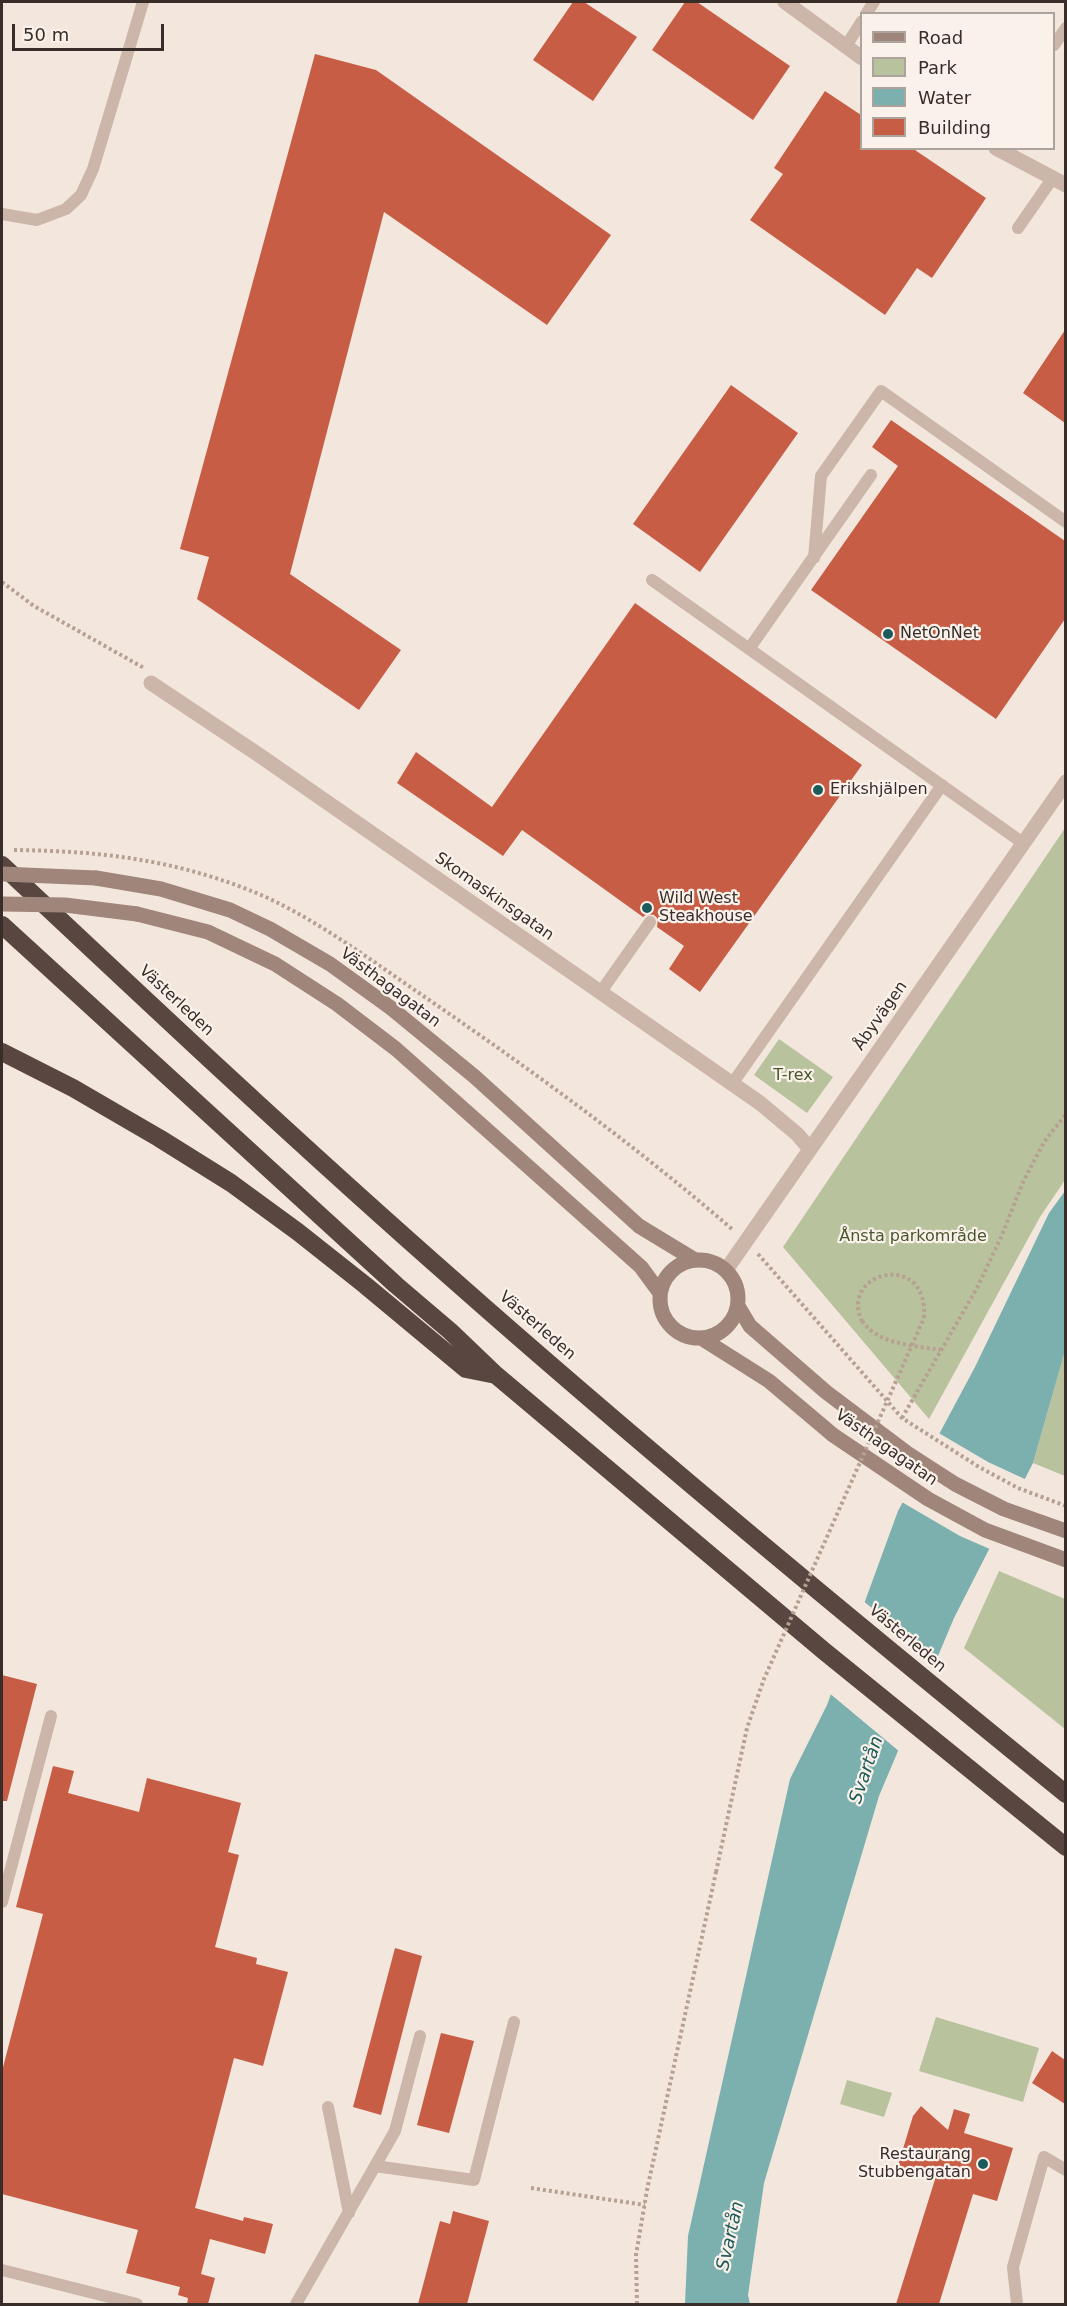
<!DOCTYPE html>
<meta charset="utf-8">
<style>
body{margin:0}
#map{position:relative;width:1067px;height:2306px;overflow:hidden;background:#f3e7dd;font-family:"DejaVu Sans",sans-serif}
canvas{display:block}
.frame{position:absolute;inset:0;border:3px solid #382d29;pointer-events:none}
.legend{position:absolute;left:860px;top:12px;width:195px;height:138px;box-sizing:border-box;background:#faf2ea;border:2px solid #aca39d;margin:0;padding:8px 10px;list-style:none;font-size:18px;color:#382d29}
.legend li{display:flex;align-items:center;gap:12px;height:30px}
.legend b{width:30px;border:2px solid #aca39d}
.scale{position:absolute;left:12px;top:24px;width:152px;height:27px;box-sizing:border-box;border:3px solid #382d29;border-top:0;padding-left:8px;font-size:18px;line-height:21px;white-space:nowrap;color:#382d29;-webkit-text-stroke:4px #faf2ea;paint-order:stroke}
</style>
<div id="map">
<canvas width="1067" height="2306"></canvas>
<div class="frame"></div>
<ul class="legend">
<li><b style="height:8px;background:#9f857a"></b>Road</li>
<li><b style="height:16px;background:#b8c29d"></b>Park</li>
<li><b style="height:16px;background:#7bb0af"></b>Water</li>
<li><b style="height:16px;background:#c85d46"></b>Building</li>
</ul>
<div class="scale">50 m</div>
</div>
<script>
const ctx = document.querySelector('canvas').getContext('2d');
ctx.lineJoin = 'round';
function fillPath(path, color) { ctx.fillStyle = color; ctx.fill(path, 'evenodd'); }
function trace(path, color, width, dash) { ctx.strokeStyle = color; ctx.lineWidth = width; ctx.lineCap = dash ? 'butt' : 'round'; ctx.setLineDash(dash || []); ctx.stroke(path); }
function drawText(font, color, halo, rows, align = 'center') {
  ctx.font = font + ' "DejaVu Sans",sans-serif'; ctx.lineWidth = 4.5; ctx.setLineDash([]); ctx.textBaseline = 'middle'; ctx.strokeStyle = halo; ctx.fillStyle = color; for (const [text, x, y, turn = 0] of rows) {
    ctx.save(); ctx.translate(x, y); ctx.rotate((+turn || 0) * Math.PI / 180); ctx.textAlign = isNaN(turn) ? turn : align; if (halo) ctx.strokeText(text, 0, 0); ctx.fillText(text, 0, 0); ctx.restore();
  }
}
const green = new Path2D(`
 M1065 828V1180L1040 1217 929 1419 783 1247Z
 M779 1039 833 1077 807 1113 754 1075Z
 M1065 1351V1476L1033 1463Z
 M999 1571 1065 1599V1729L964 1648Z
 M936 2017 1039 2048 1023 2102 919 2071Z
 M847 2080 892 2093 884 2117 840 2104Z`);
const water = new Path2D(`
 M1065 1191V1351L1033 1463 954 1618 879 1796 764 2183 748 2295 750 2304H685L688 2236 790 1779 827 1705 898 1511 975 1367 1049 1213Z`);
const pier = new Path2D(`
 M937 1432 988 1462 1027 1480 992 1550 960 1536 900 1501Z
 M862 1600 939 1662 900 1752 828 1692Z`);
const building = new Path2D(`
 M573 2H584L637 37 593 101 533 60Z
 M685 2H697L790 66 753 120 652 50Z
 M315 54 376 70 611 235 547 325 384 212 290 574 401 650 359 710 197 599 209 557 180 549Z
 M825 91 861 115V148H912L986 198 932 278 917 268 885 315 750 220 783 174 774 168Z
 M1065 330V423L1023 393Z
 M731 385 798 433 700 572 633 524Z
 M891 420 1065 541V619L996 719 811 590 898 466 872 447Z
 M635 603 862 765 700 992 669 969 684 946 657 927 658 919 654 915 647 914 643 917 522 830 503 856 397 783 416 752 492 807Z
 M2 1675 37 1684 7 1801H2Z
 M53 1766 74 1771 68 1793 139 1812 147 1778 241 1803 228 1852 239 1855 215 1947 257 1958 256 1964 288 1972 263 2066 234 2058 195 2208 243 2221 244 2217 273 2224 265 2254 210 2239 201 2274 215 2278 208 2304H187L188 2298 178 2295 180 2287 126 2273 138 2230 2 2194V2071L43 1914 16 1907Z
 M395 1948 422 1956 381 2115 353 2107Z
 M441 2033 474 2041 449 2133 417 2125Z
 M1052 2051 1065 2060V2104L1032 2083Z
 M921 2106 948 2130 954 2109 970 2114 964 2133 1013 2148 997 2201 973 2194 939 2304H896L937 2173 902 2175 899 2162 913 2116Z
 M453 2211 489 2221 467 2304H418L440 2221 450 2224Z`);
const path = new Path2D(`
 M2 582 34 606 144 668
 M14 850C99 851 170 859 249 890 306 912 368 958 419 993 527 1067 634 1144 733 1230
 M758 1254 902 1418 979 1467 1018 1488 1066 1506
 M862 1321C879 1345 913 1345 940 1350
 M902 1418 977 1288 1002 1235 1023 1182 1044 1142 1066 1114
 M531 2188 645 2205
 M637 2304 636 2255 647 2190 716 1872`);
const service = new Path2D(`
 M866 14 874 2
 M1054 45 1066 28
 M846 46 862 21
 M2 214 37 220 66 209 81 195 93 169 143 2
 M1018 228 1052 179
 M814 558 821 476 881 391 1066 522
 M652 580 1023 843
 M749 649 871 475
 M600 993 650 922
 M732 1084 942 785
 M2 1902 51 1716
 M328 2107 349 2213
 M375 2166 474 2180 514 2022
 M2 2270 137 2304
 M296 2304 395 2131 420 2036
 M1017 2304 1013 2267 1044 2157 1066 2170`);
const minor = new Path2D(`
 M785 2 862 58
 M996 148 1066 185
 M151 683 259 755 760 1103 797 1134 810 1149
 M726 1270 1066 782`);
const secondary = new Path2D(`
 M96 878 161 889 230 910 270 929 330 964 391 1008 475 1077 639 1226 695 1260
 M137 914 208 932 275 964 337 1004 396 1049 613 1242 641 1267 660 1293
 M660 1299a39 39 0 1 1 78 0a39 39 0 1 1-78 0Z
 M738 1306 750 1326 826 1392 907 1453 955 1484 1004 1509 1066 1531
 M701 1338 769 1381 833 1435 928 1499 985 1530 1066 1560`);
const motorway = new Path2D(`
 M2 865C152 1006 302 1147 457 1283 655 1458 860 1627 1066 1794
 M2 925 396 1285 450 1331 496 1375 824 1651 1066 1847
 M2 1052 73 1088 159 1138 231 1183 298 1232 365 1285 466 1369 496 1375`);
const pathBridge = new Path2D(`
 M716 1872 747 1728 764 1679 924 1318C929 1249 838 1272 862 1321`);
const secondaryBridge = new Path2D(`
 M2 874 96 878
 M2 904 65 905 137 914`);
const markers = [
 [888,634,6,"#1d5b5b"],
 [818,790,6,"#1d5b5b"],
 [647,908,6,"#1d5b5b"],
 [983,2164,6,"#1d5b5b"]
];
const poiNames = [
 ["NetOnNet",900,634],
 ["Erikshjälpen",830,790],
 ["Wild West",659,899],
 ["Steakhouse",659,917],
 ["Restaurang",971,2155,"right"],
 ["Stubbengatan",971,2173,"right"]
];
const streetNames = [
 ["Skomaskinsgatan",494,897,35],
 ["Västhagagatan",390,988,37],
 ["Västerleden",176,1001,43],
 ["Åbyvägen",881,1016,-55],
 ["Västerleden",537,1326,41],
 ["Västhagagatan",886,1448,35],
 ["Västerleden",907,1639,40]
];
const parkNames = [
 ["T-rex",793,1076],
 ["Ånsta parkområde",913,1237]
];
const waterNames = [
 ["Svartån",867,1770,-71],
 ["Svartån",731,2236,-77]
];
fillPath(green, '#b8c29d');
fillPath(water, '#7bb0af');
fillPath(pier, '#f3e7dd');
fillPath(building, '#c85d46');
trace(path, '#b7a093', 4, [3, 3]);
trace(service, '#cbb6a9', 12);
trace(minor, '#cbb6a9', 15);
trace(secondary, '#9f857a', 15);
trace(motorway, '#594640', 18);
trace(pathBridge, '#b7a093', 4, [3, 3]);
trace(secondaryBridge, '#9f857a', 15);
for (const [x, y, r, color] of markers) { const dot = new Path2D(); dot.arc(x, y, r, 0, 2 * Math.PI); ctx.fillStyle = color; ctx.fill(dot); trace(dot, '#faf2ea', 2); }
drawText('16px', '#382d29', '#faf2ea', poiNames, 'left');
drawText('16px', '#382d29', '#faf2ea', streetNames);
drawText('16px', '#4a572c', '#faf2ea', parkNames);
drawText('italic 18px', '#1d5b5b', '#faf2ea', waterNames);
</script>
